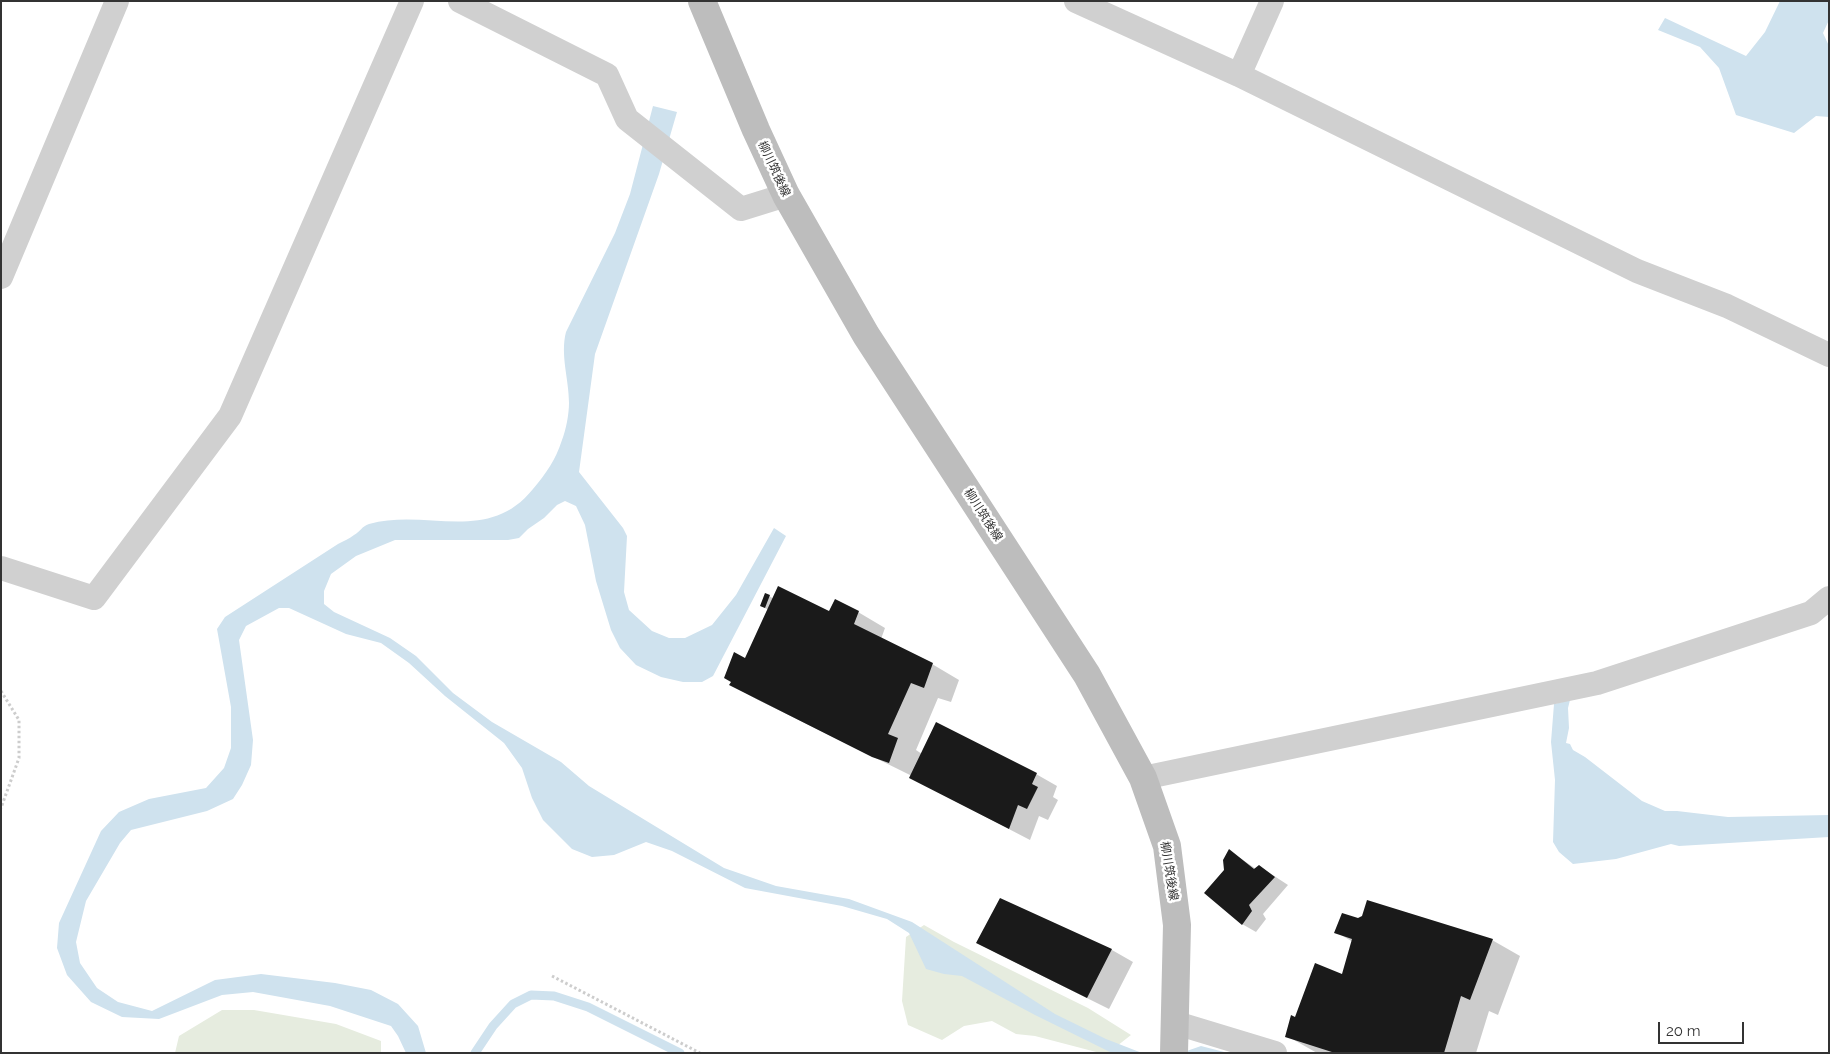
<!DOCTYPE html>
<meta charset="utf-8">
<style>
body{margin:0}
#map{position:relative;width:1830px;height:1054px;overflow:hidden;background:#fff;font-family:Raleway,sans-serif}
canvas{display:block}
.frame{position:absolute;inset:0;border:2px solid #333;pointer-events:none}
.scale{position:absolute;left:1658px;top:1022px;width:86px;height:22px;box-sizing:border-box;border:2px solid #333;border-top:0;padding-left:6px;font-size:15px;line-height:18px;white-space:nowrap;color:#333;-webkit-text-stroke:4px #fff;paint-order:stroke}
</style>
<div id="map">
<canvas width="1830" height="1054"></canvas>
<div class="frame"></div>
<div class="scale">20 m</div>
</div>
<script>
const ctx = document.querySelector('canvas').getContext('2d');
ctx.lineJoin = 'round';
function fillPath(path, color) { ctx.fillStyle = color; ctx.fill(path, 'evenodd'); }
function trace(path, color, width, dash) { ctx.strokeStyle = color; ctx.lineWidth = width; ctx.lineCap = dash ? 'butt' : 'round'; ctx.setLineDash(dash || []); ctx.stroke(path); }
function drawText(font, color, halo, rows, align = 'center') {
  ctx.font = font + ' Raleway,"Noto Sans JP",sans-serif'; ctx.lineWidth = 5; ctx.setLineDash([]); ctx.textBaseline = 'middle'; ctx.strokeStyle = halo; ctx.fillStyle = color; for (const [text, x, y, turn = 0] of rows) {
    ctx.save(); ctx.translate(x, y); ctx.rotate((+turn || 0) * Math.PI / 180); ctx.textAlign = isNaN(turn) ? turn : align; if (halo) ctx.strokeText(text, 0, 0); ctx.fillText(text, 0, 0); ctx.restore();
  }
}
const green = new Path2D(`
 M924 925 954 942 1088 1008 1131 1035 1108 1053H1100L1035 1036 1016 1034 992 1021 964 1026 942 1040 908 1025 902 1001 906 937Z
 M222 1010H254L336 1024 381 1041V1053H175L179 1036Z`);
const water = new Path2D(`
 M1780 1H1829V20L1823 33 1829 46V117L1816 116 1794 133 1736 115 1719 68 1700 47 1658 30 1665 18 1746 56 1765 32Z
 M653 106 677 112 659 174 595 354 579 472 623 528 627 536 624 592 629 610 652 631 669 638H685L712 625 736 595 774 528 786 536 713 676 702 682H683L661 677 636 665 620 648 611 630 596 581 585 525 576 506 565 501 557 505 544 518 528 529 519 538 508 540H395L356 556 331 574 324 591V604L334 612 390 638 416 656 453 693 492 722 561 762 589 786 724 868 776 886 849 899 912 922 1055 1014 1106 1039 1142 1053H1112L1035 1015 962 976 944 974 926 969 909 933 887 919 842 906 745 888 672 851 646 842 614 855 592 857 572 849 543 820 532 798 522 768 504 743 445 696 409 663 381 643 346 634 289 608H279L246 626 239 640 253 740 251 765 242 785 233 799 207 811 131 830 120 843 86 901 76 942 80 963 97 988 118 1002 152 1011 215 980 261 974 335 983 371 990 398 1004 418 1026 426 1053H406L398 1036 391 1026 330 1006 253 992 222 995 159 1019 122 1017 91 1002 67 975 57 948 59 923 101 831 119 812 149 799 206 788 224 768 231 748V707L217 629 225 617 338 544C343 541 349 539 354 535 360 532 362 526 369 524 427 508 488 545 533 489 547 472 555 461 562 440 566 430 569 414 569 403 569 379 560 355 566 332L615 233 630 194Z
 M1570 700 1568 708 1569 728 1566 743 1570 744 1573 750 1585 757 1642 801 1665 811H1677L1728 817 1829 815V837L1679 846 1671 844 1616 859 1573 864 1559 852 1553 842 1555 780 1551 742 1554 704Z
 M1201 1046 1228 1053H1181Z`);
const shadow = new Path2D(`
 M769 596 774 599 830 613 858 612 885 628 881 639 932 664 959 680 951 702 938 698 916 750 922 754 1036 774 1057 786 1053 797 1058 800 1048 820 1039 816 1030 840 932 789 912 776 758 700 731 685 745 660 769 610 761 606Z
 M1230 851 1256 869 1259 866 1288 885 1263 914 1266 919 1256 932 1242 924 1225 870Z
 M1000 900 1112 950 1133 962 1109 1009 998 954 977 942Z
 M1358 919 1492 940 1520 956 1498 1015 1489 1011 1476 1053H1317L1287 1036 1296 1018 1343 976 1353 942 1336 932Z`);
const stream = new Path2D(`
 M475 1053 493 1026 513 1004 531 995 554 996 588 1007 680 1053`);
const building = new Path2D(`
 M778 586 829 611 835 599 859 611 854 624 933 663 924 688 911 683 888 734 898 738 889 763 872 757 729 685 731 682 724 678 734 652 745 658Z
 M765 593 770 595 765 608 760 606Z
 M936 722 1037 773 1032 784 1038 787 1027 809 1018 805 1009 829 909 778Z
 M1229 849 1254 869 1259 865 1275 877 1249 905 1252 911 1242 925 1204 893 1224 870 1223 860Z
 M1000 898 1112 949 1087 998 976 943Z
 M1367 900 1493 939 1470 1000 1461 996 1444 1053H1335L1285 1037 1291 1015 1295 1017 1315 963 1342 974 1352 939 1334 933 1342 913 1358 918 1362 916Z`);
const path = new Path2D(`
 M1 691 19 720V758L1 808
 M552 976 700 1053`);
const minor = new Path2D(`
 M460 1 607 75 627 119 741 209 786 195
 M1076 1 1239 75 1637 271 1727 306 1829 355
 M1239 75 1272 1
 M1 277 117 1
 M1 568 94 598 230 416 412 1
 M1143 778 1597 683 1811 613 1829 598
 M1176 1023 1275 1053`);
const secondary = new Path2D(`
 M702 1 756 130 786 195 866 335 1087 675 1143 778 1167 846 1177 925 1174 1053`);
const streetNames = [
 ["柳川筑後線",774,169,65],
 ["柳川筑後線",983,515,57],
 ["柳川筑後線",1169,871,81]
];
fillPath(green, '#e6ecdf');
fillPath(water, '#cfe2ee');
fillPath(shadow, '#0003');
trace(stream, '#cfe2ee', 9);
fillPath(building, '#1a1a1a');
trace(path, '#cdcdcd', 3, [2.5, 2.5]);
trace(minor, '#d0d0d0', 24);
trace(secondary, '#bdbdbd', 28);
drawText('12px', '#333', '#fff', streetNames);
</script>
